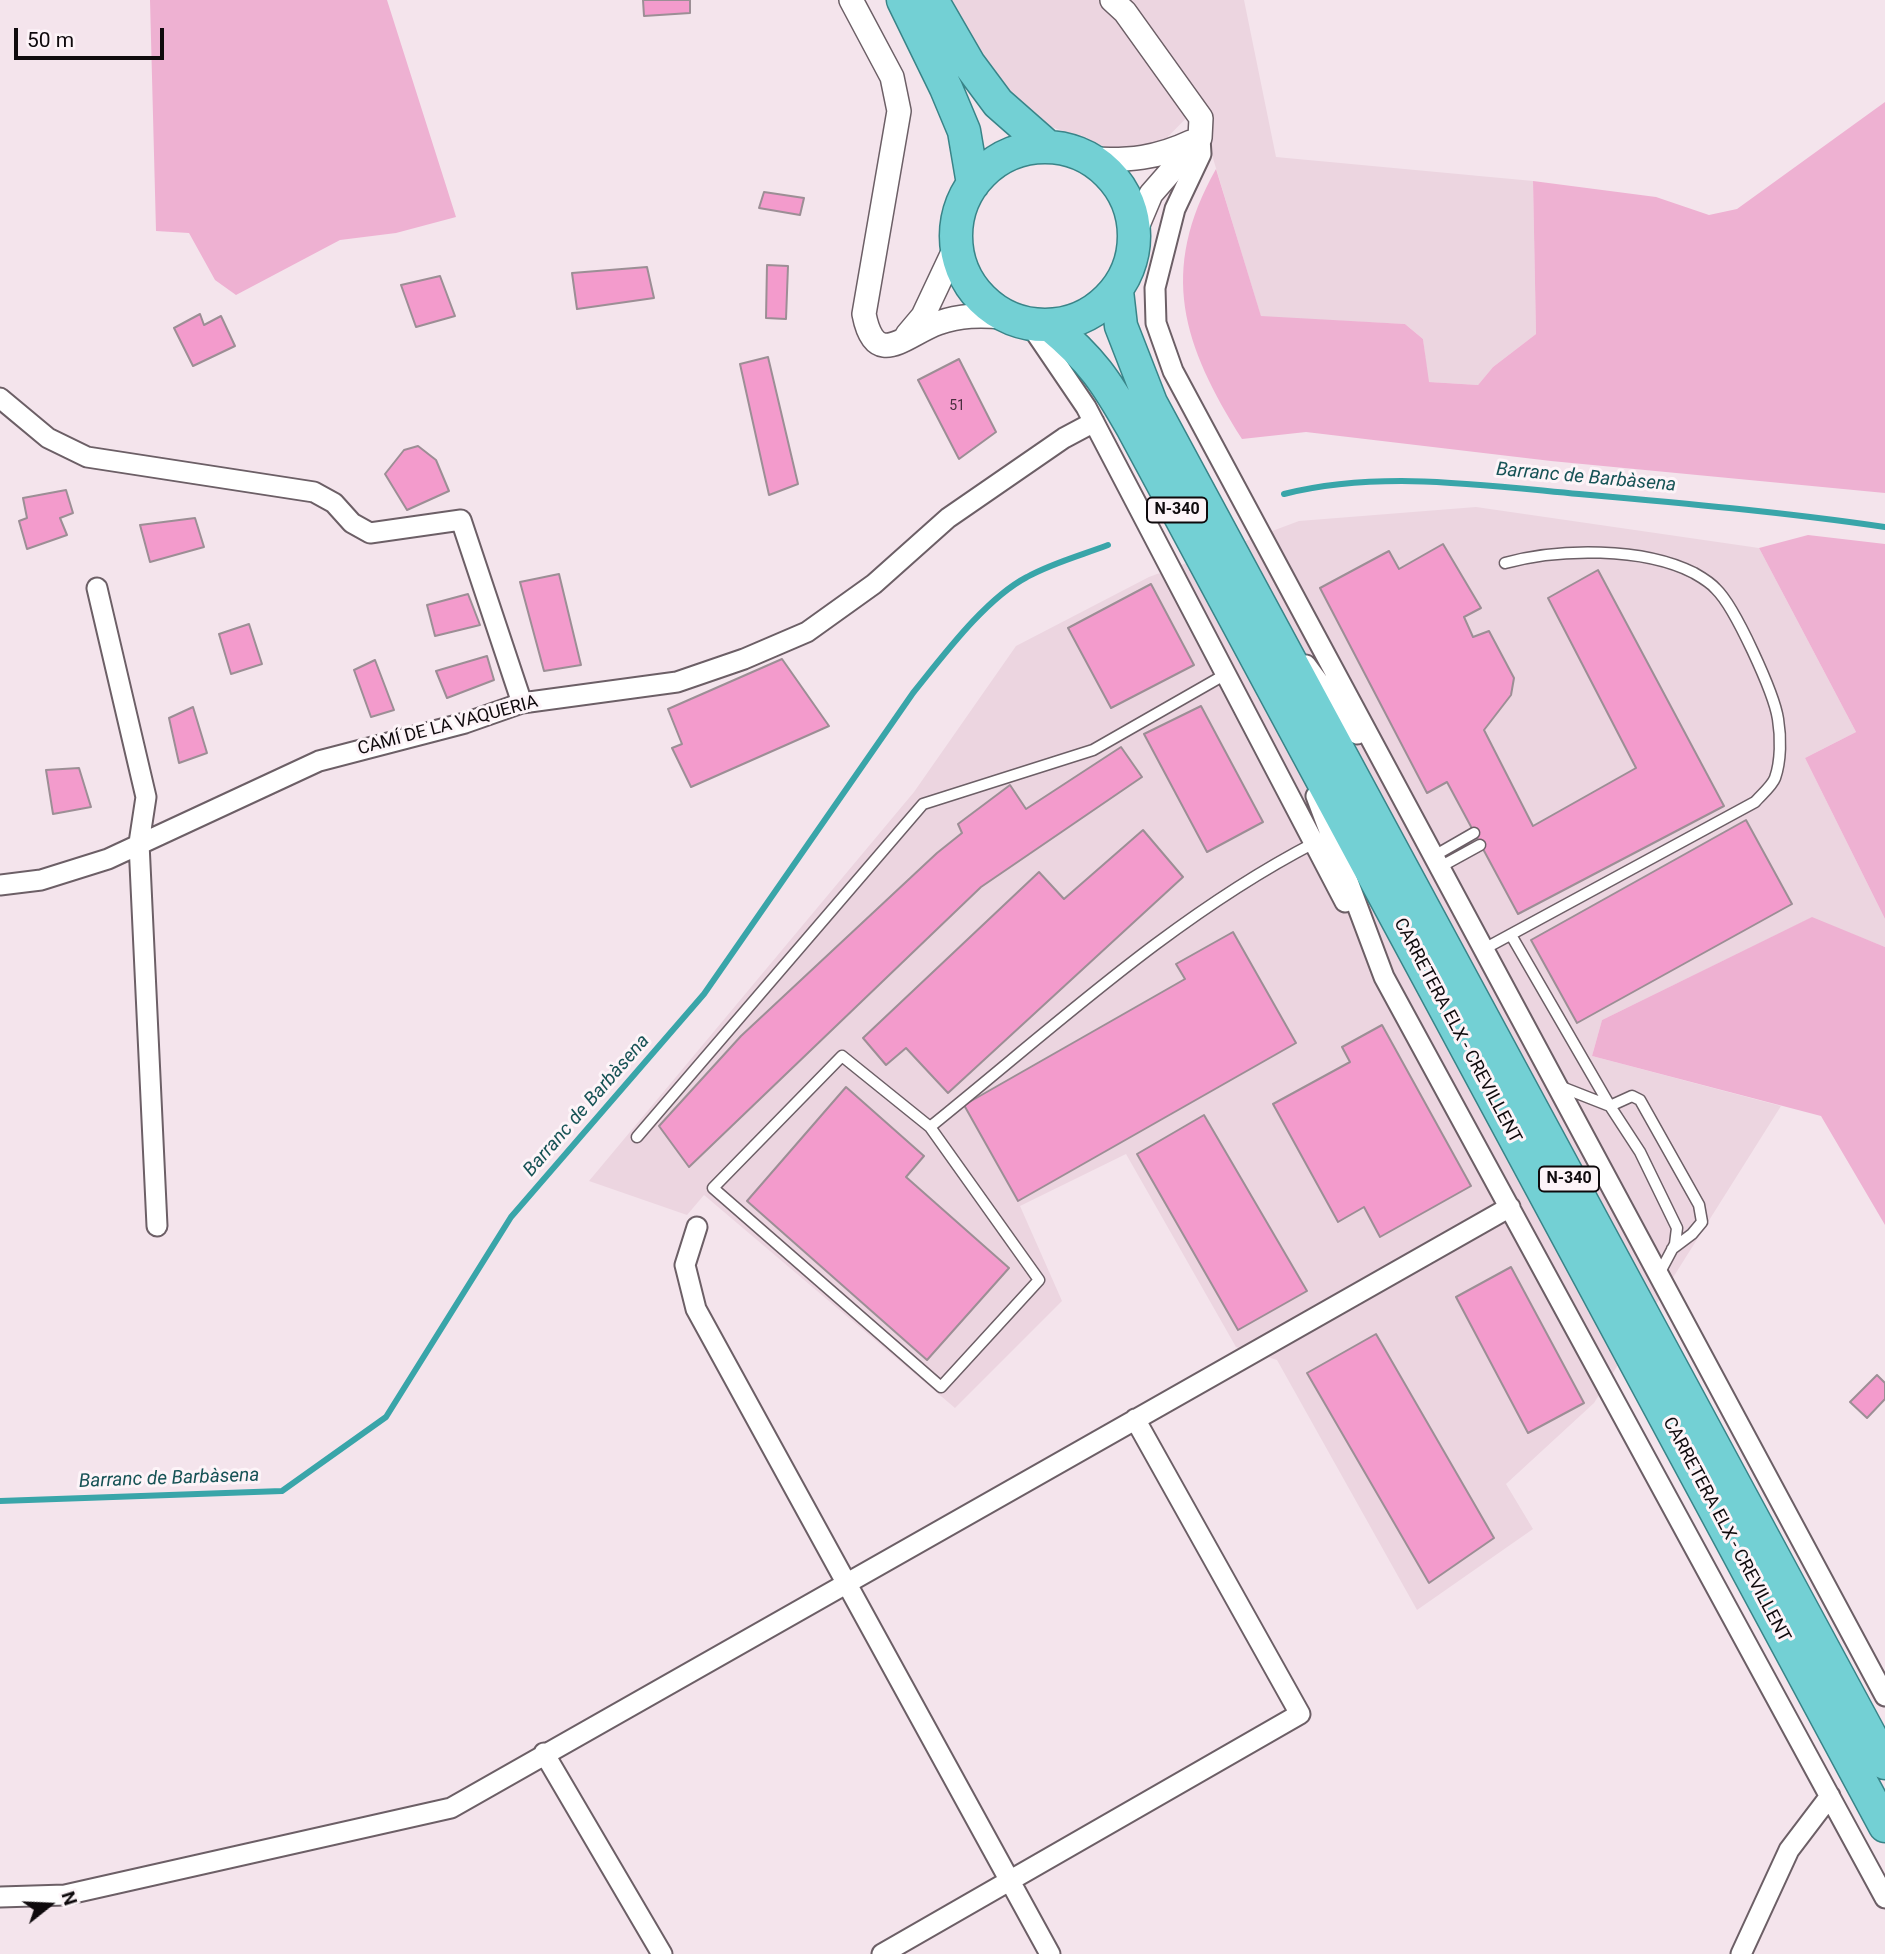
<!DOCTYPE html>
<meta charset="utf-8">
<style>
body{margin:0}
#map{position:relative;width:1885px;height:1954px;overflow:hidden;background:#f4e4ec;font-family:Roboto,sans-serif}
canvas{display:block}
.north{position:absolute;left:14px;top:1870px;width:70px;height:70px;-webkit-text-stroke:5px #fdf4f8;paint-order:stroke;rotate:72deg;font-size:19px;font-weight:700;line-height:28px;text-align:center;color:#0f0a0d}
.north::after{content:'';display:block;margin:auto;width:24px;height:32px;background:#0f0a0d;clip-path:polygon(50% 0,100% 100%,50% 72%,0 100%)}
.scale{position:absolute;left:14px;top:28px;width:150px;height:32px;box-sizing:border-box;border:4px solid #0f0a0d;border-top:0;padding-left:9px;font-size:21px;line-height:24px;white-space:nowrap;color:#0f0a0d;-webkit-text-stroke:5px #fdf4f8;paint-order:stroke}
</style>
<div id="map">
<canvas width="1885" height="1954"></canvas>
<div class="north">N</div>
<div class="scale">50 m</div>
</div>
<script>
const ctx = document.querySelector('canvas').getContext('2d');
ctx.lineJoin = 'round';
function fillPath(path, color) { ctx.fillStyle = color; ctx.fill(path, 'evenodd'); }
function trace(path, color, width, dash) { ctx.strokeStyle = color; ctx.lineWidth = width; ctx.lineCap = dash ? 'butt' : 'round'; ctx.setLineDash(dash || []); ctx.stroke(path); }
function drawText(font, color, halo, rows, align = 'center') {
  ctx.font = font + ' Roboto,sans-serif'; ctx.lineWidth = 6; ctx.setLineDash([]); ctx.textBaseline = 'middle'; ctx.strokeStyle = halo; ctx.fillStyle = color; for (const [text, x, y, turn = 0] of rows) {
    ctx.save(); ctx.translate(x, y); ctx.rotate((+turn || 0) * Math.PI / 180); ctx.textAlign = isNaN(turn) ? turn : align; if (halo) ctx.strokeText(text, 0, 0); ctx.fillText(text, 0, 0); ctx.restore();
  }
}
const built = new Path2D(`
 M950 0H1244L1276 157 1533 181 1536 334 1493 367 1478 385 1428 382 1423 339 1405 324 1261 317 1212 155 1211 137 1200 104 1152 153 1109 149 1076 135 1033 121 1000 89Z
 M1476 507 1759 548 1856 732 1805 758 1885 919V947L1811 918 1602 1020 1592 1056 1781 1106 1594 1403 1506 1484 1533 1529 1417 1610 1277 1360 1236 1347 1126 1154 1020 1206 1062 1301 955 1408 704 1195 687 1215 589 1181 914 792 1016 646 1149 577 1299 521Z`);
const green = new Path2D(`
 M150 0H387L456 217 396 233 340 240 236 295 215 280 189 233 156 231Z
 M1885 102V493L1551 461 1306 432 1242 439C1183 345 1158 272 1216 169L1261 316 1405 324 1423 339 1429 382 1478 385 1493 367 1536 334 1533 181 1656 197 1709 215 1737 209Z
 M1808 535 1885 544V919L1805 758 1856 732 1759 548Z
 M1812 917 1885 947V1225L1821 1116 1592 1056 1602 1020Z`);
const stream = new Path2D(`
 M1284 494C1379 470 1482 485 1579 494 1681 503 1783 512 1885 527
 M0 1501 282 1491 386 1417 511 1217 704 994 913 693C943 656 985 599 1027 577 1052 563 1082 555 1108 545`);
const building = new Path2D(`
 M643 0H690V13L644 16Z
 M764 192 804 198 800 215 759 208Z
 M767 265 788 266 786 319 766 318Z
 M647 267 654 298 577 309 572 273Z
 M440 276 455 316 416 327 401 285Z
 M200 314 204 325 221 316 235 346 193 366 174 328Z
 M768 357 798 484 769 495 740 364Z
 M959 359 996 432 959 459 918 380Z
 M418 446 436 460 449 491 407 510 385 474 404 450Z
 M66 490 73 513 60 518 67 535 27 549 19 521 27 518 23 498Z
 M195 518 204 547 150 562 140 525Z
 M1443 544 1481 608 1464 617 1473 637 1489 631 1514 678 1511 695 1484 730 1533 826 1636 768 1548 598 1598 570 1724 806 1518 914 1447 782 1427 793 1320 588 1389 551 1399 569Z
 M559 574 581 665 544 671 520 582Z
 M1151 584 1194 665 1111 708 1068 628Z
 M468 594 480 625 435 636 427 605Z
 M249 624 262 664 231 674 219 634Z
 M487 656 494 680 447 698 436 671Z
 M782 659 829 726 691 787 672 748 682 744 668 709Z
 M375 660 394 710 371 717 354 670Z
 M1201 706 1263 822 1207 852 1144 734Z
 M193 707 207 753 179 763 169 718Z
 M1121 747 1142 777 981 887 689 1167 659 1126 741 1036 937 853 962 833 958 824 1010 785 1026 809Z
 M79 768 91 807 53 814 46 770Z
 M1746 820 1792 904 1577 1023 1531 940Z
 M1143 830 1183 877 948 1093 906 1048 886 1065 863 1038 1039 872 1064 899Z
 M1233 932 1296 1043 1018 1201 964 1105 1185 979 1176 964Z
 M1382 1025 1471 1186 1380 1237 1364 1207 1338 1222 1273 1104 1350 1062 1342 1047Z
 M846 1087 924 1156 906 1177 1009 1268 927 1360 747 1201Z
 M1204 1115 1307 1291 1238 1330 1137 1154Z
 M1511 1267 1584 1403 1528 1433 1456 1297Z
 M1376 1334 1494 1538 1429 1583 1307 1373Z
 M1877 1375 1885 1383V1399L1867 1418 1850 1402Z`);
const service = new Path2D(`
 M1434 856 1474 833
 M1440 867 1480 845
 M1511 935 1610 1106 1632 1096 1640 1100 1699 1205 1702 1222 1692 1234 1672 1249
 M1484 949 1755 802C1761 795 1772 786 1775 778 1781 761 1781 737 1778 719 1774 693 1735 607 1716 589 1711 583 1701 577 1694 573 1643 547 1559 548 1505 563
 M1559 1086 1610 1106 1640 1152 1677 1228 1675 1244 1659 1274
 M930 1127 1039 1280 941 1387 713 1188 842 1056 930 1127C1053 1028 1173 916 1314 843
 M637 1137 923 804 1093 750 1226 674`);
const minor = new Path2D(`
 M1200 138 1201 154 1175 209 1155 288 1156 323 1173 371 1885 1696
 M1031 326 1086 407 1345 902
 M0 398 48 438 87 457 314 492 334 503 352 523 370 533 461 520 522 703
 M97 588 146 797 139 843 157 1226
 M1306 665 1357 734
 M1316 796 1384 977 1885 1898
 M0 885 41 880 108 859 319 761 465 723 522 703 677 682 744 659 807 632 874 584 948 518 1064 438 1094 422
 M697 1227 685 1265 696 1309 1050 1954
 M544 1753 662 1954
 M0 1897 65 1895 451 1808 1510 1207
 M882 1954 1300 1714 1135 1419
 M1741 1954 1789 1850 1830 1796`);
const tertiary = new Path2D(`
 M851 0 892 77 899 111 864 314C875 371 905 335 938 323 961 315 980 315 1004 317
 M1112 0 1125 12 1201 118 1200 138 1151 194 1135 232
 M1092 159C1129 161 1157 158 1191 142
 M907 335 923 316 956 246`);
const trunk = new Path2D(`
 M903 0 946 88 964 131 973 184
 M932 0 969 64 998 103 1048 147
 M956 236a89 89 0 1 1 178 0a89 89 0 1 1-178 0Z
 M1117 291 1121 326 1151 403 1885 1763
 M1050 325C1092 360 1106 381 1132 427L1885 1826`);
const numberNames = [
 ["51",957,406]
];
const shields = [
 [1177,510,60],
 [1569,1179,60]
];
const shieldNames = [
 ["N-340",1177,510],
 ["N-340",1569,1179]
];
const streetNames = [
 ["CAMÍ DE LA VAQUERIA",448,726,-15],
 ["CARRETERA ELX - CREVILLENT",1457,1031,62],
 ["CARRETERA ELX - CREVILLENT",1726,1530,62]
];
const waterNames = [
 ["Barranc de Barbàsena",1586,478,5],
 ["Barranc de Barbàsena",587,1106,-49],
 ["Barranc de Barbàsena",169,1479,-2]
];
fillPath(built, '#ecd5e0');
fillPath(green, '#eeb1d2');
trace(stream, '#39a5a9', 6);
fillPath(building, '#f39bcc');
trace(building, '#9c8e95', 2);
trace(service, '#6c5f66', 13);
trace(minor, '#6c5f66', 23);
trace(tertiary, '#6c5f66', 26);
trace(trunk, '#398488', 35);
trace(service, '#fff', 10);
trace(minor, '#fff', 19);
trace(tertiary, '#fff', 23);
trace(trunk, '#73d0d4', 32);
drawText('14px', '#482e3d', null, numberNames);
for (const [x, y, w] of shields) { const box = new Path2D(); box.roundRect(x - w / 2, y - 12.5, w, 25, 5); ctx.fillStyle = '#fdf4f8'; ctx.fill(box); trace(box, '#0f0a0d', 2); }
drawText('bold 16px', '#0f0a0d', null, shieldNames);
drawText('18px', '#0f0a0d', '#fdf4f8', streetNames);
drawText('italic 19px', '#175356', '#fdf4f8', waterNames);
</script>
